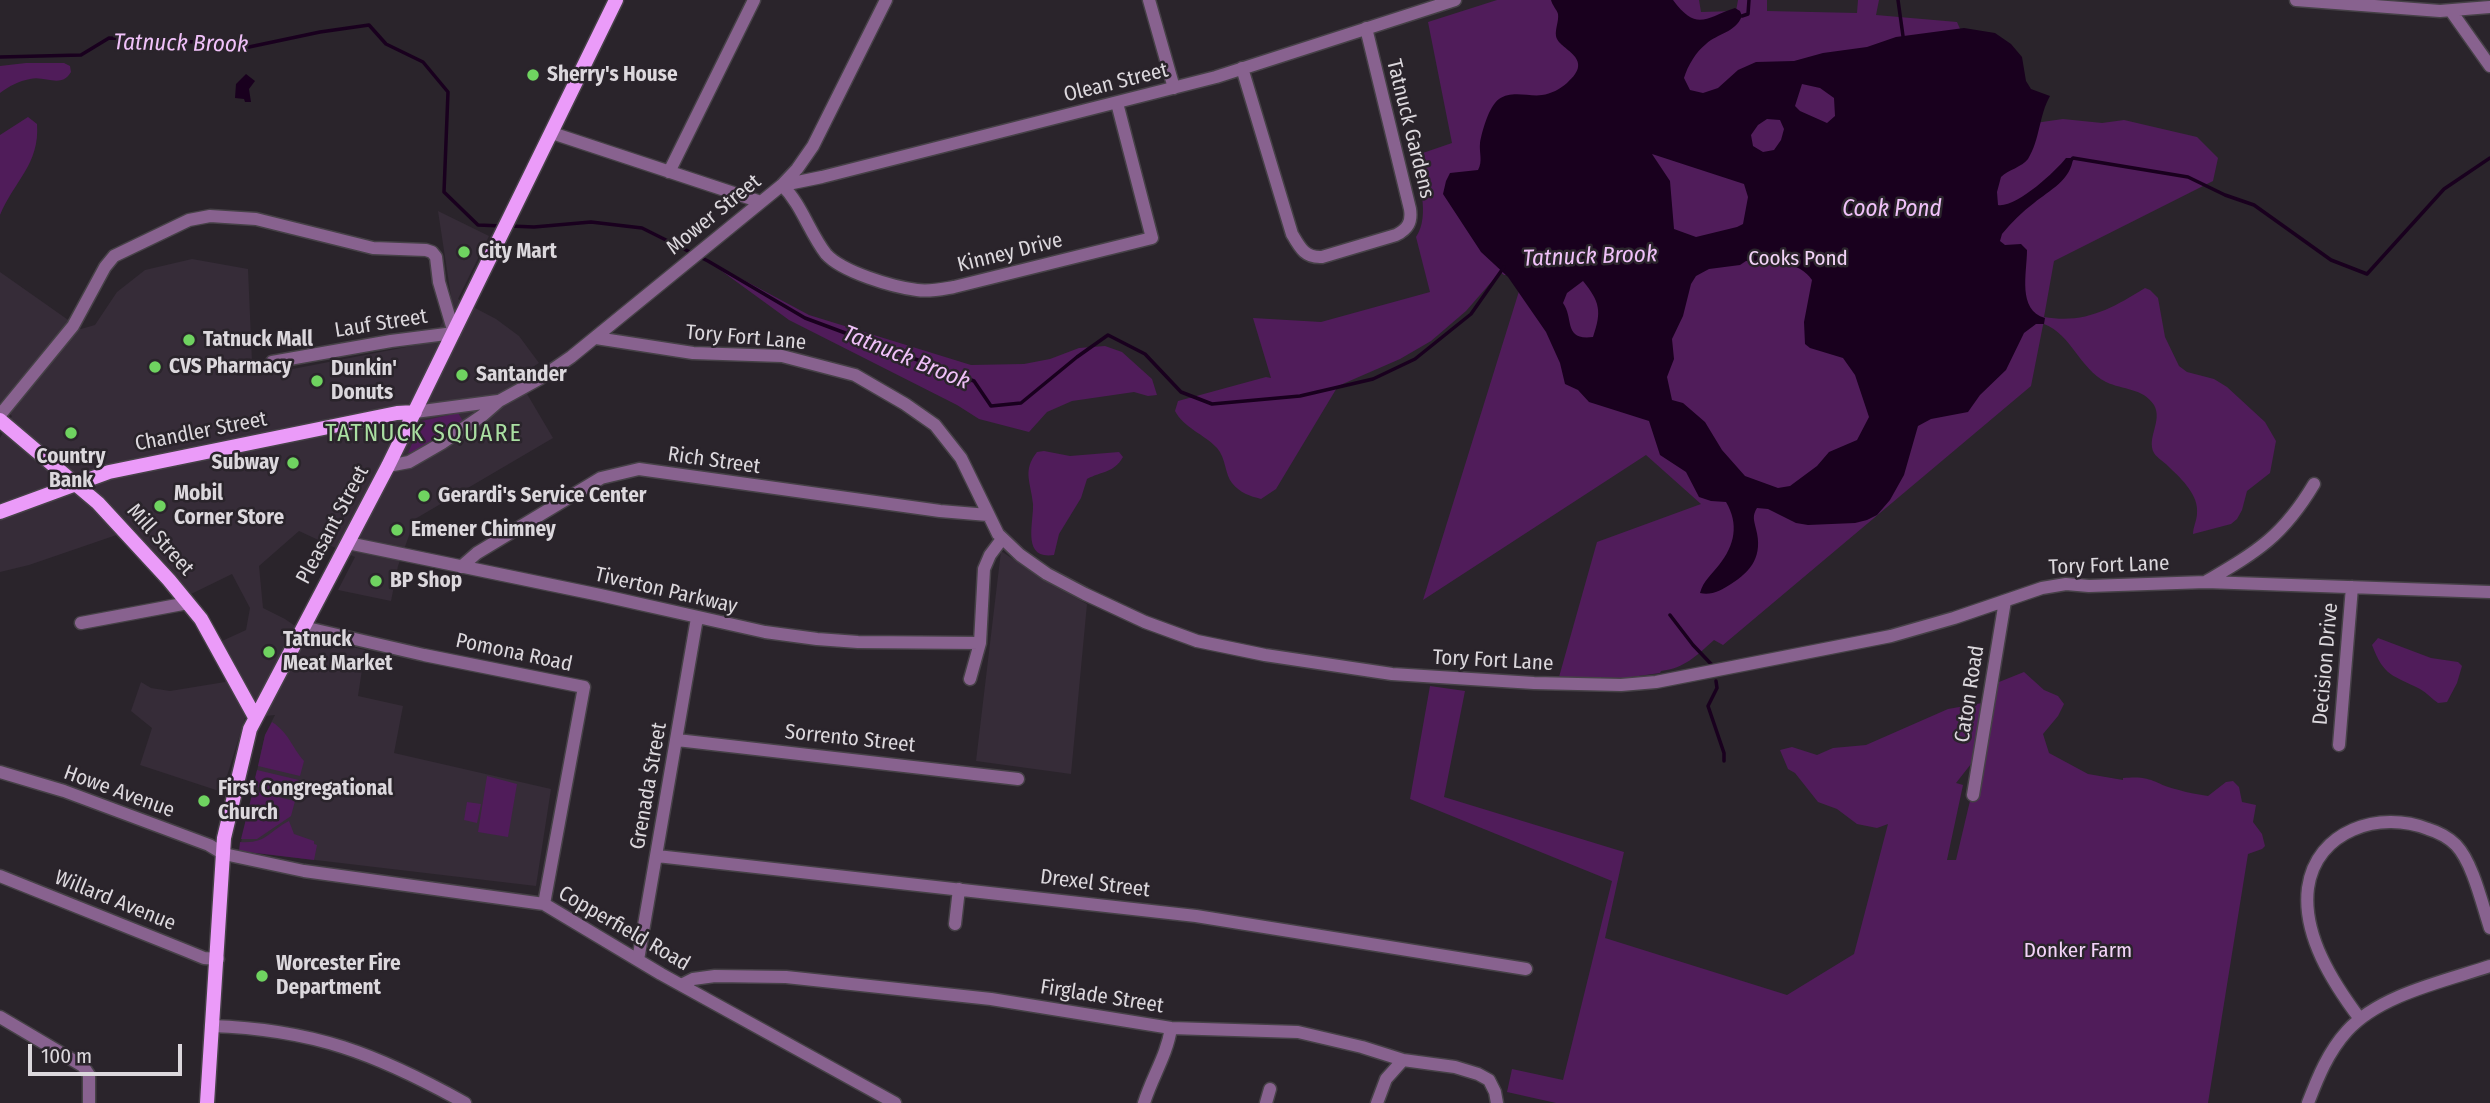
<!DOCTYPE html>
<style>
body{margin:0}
#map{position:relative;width:2490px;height:1103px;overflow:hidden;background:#2a242b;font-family:"Fira Sans Condensed",sans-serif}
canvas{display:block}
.scale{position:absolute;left:28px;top:1044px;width:154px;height:32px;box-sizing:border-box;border:4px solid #dcd8dd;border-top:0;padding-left:9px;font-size:21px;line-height:24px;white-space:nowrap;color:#dcd8dd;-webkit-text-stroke:5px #2a242b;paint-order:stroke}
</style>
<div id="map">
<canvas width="2490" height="1103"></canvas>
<div class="scale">100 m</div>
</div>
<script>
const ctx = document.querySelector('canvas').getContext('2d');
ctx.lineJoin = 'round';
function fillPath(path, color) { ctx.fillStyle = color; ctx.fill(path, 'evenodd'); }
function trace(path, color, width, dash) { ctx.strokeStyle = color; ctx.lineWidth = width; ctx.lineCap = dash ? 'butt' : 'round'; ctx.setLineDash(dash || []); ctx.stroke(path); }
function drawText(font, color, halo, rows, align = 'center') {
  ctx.font = font + ' "Fira Sans Condensed",sans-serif'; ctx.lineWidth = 5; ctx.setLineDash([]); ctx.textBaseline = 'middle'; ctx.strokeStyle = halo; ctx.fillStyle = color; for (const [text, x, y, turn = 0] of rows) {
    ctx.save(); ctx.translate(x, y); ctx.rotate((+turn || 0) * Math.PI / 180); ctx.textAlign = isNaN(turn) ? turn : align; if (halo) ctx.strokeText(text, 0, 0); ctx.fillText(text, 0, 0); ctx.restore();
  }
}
const built = new Path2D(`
 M438 211 489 236 458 299 496 319 519 336 539 363 517 377 553 438 415 519 398 566 391 601 338 590 355 557 299 531 259 566 263 608 285 619 311 637 365 650 358 696 403 706 394 753 551 789 536 886 239 851 265 735 275 715 245 718 222 792 140 765 152 728 131 711 141 682 151 688 170 691 225 682 234 665 222 641 246 630 250 608 232 574 189 595 134 529 29 565 0 572V438L12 416 0 404V272L81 329 95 325 117 292 145 270 192 259 248 269 252 362 272 373 432 342 452 303Z
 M1001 551 1050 584 1087 604 1071 774 976 761Z`);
const green = new Path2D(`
 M1497 0H1699L1701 12 1736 11 1738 0H1767V11L1857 13 1858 0H1879L1876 15 1957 22 1981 77 2035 123 2063 119 2102 123 2124 120 2197 137 2218 158 2213 181 2054 261 2044 317C2085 324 2111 309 2145 288L2150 290 2158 298 2165 337 2179 366 2187 372 2214 379 2227 387 2265 422 2276 441 2270 473 2247 491 2242 510 2237 519 2231 524 2193 534C2193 527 2197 520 2197 513 2199 496 2182 479 2170 468 2166 463 2157 458 2154 453 2146 438 2163 421 2154 405 2143 388 2123 390 2106 382 2079 368 2072 335 2044 324V320L2031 386 1723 645 1714 640C1696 656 1685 668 1661 671L1660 673 1624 678 1559 677 1597 542 1701 504 1646 455 1423 600 1520 288 1509 275H1504L1500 272 1466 311 1431 341 1400 359 1338 386 1276 489 1261 499C1250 496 1240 493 1232 483 1225 475 1226 458 1217 448 1204 434 1184 428 1175 411L1178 401 1266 377 1271 378 1253 318 1321 322 1430 292 1416 237C1431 215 1418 180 1414 156L1452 143 1428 22Z
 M26 63H64L70 66 71 72C61 89 45 75 30 79 19 81 9 86 0 93V66Z
 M28 117 37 124C40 164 14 181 0 215V135Z
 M708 261 809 315 971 365 1024 364 1050 359 1079 348 1105 346 1122 352 1152 379 1157 395 1148 396 1134 392 1072 401 1047 412 1029 432 979 419 957 405 789 320Z
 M458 413 463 421 418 451 408 453 422 421Z
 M1044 451 1070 456 1119 452 1123 457C1114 473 1102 471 1087 479L1081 498 1059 534 1054 555C1021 560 1034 522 1033 504 1031 482 1022 471 1037 452Z
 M2378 638 2431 658 2458 662 2462 666 2457 683 2447 702 2438 703C2432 699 2427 693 2420 689 2393 675 2384 677 2372 645Z
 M2024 672 2044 690 2058 696 2064 704 2058 716 2043 734 2049 753 2088 774 2123 780V778C2154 775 2153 784 2179 790 2188 793 2198 794 2208 796L2226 782 2233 781 2239 787 2242 802 2256 805 2253 822 2262 834 2265 846 2262 849 2248 854 2208 1103H1556L1507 1092 1512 1069 1563 1080 1612 881 1410 799 1430 686 1465 691 1444 797 1624 852 1605 938 1787 995 1854 954 1888 824 1877 828 1857 824 1837 809 1818 802 1795 773 1788 769 1780 750 1792 747 1817 755 1833 748 1866 745 1948 709 1982 703 1997 690 1999 682ZM1982 750 1956 860H1947L1963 785 1956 783Z
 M272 722C289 733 291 746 304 761L300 776 258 766 265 735Z
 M257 770 299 780 296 796 253 786Z
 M487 776 517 784 508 837 478 832Z
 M253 791 295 801 291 816 257 839H241Z
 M467 802 481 804 477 823 464 820Z
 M289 821 294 834 314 841V844L317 845 314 860 239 851 240 842C267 844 269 831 289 821Z`);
const water = new Path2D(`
 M1551 0H1673C1697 32 1705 18 1735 8L1740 11 1742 16C1735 33 1718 33 1706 44 1696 52 1688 65 1684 78L1690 90 1703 93 1718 88 1738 70 1756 62 1794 61 1823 53 1867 47 1896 37 1964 28 1995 33 2011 44 2022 57 2026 81 2031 89 2050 96C2039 115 2040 140 2028 159 2022 167 2008 170 2001 177L1997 192 1998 205C2016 208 2055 172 2066 158H2073C2071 180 2050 190 2034 203 2022 212 2011 223 2002 234L2000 241 2005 245 2021 244 2027 250C2027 273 2017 310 2045 318L2044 324H2036L2024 333 2006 370 1980 395 1968 412 1931 419 1918 426 1904 475 1890 500 1877 515 1867 520 1855 523 1808 525 1796 523 1768 509 1757 508C1752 516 1754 520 1756 529 1763 555 1752 571 1731 584 1722 590 1711 596 1700 593 1703 581 1712 574 1719 565 1735 545 1739 524 1726 502L1711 501 1699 497 1686 472 1660 455 1649 421 1589 402 1578 390 1565 384 1560 363 1546 332 1508 277 1481 252 1443 194 1446 181 1450 173 1478 170C1483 161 1479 153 1480 143 1482 131 1489 106 1499 99 1512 90 1529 97 1542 95 1551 94 1560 89 1567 83 1597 57 1558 50 1556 36 1555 29 1559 21 1558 14 1557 10 1552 5 1551 0ZM1802 84 1820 88 1834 98 1835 116 1827 123 1800 111 1795 106ZM1767 119 1780 120 1784 129 1781 140 1774 150 1763 152 1753 146 1751 135 1758 125ZM1652 154 1744 184 1748 197 1743 224 1737 227 1696 237 1674 229 1670 181ZM1746 261C1768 261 1799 260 1812 280L1804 322 1805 344 1810 348 1843 358 1855 375 1869 417 1857 440 1829 452 1817 466 1790 486 1778 488 1745 476 1722 450 1705 422 1683 403 1672 400 1667 377 1674 359 1672 339 1683 316 1691 284 1696 276 1709 269 1740 265ZM1583 281C1600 302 1602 311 1593 337 1563 341 1574 318 1563 303L1567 293Z
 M246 74 255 81 249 89 251 102H245L244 99 235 98 236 84Z`);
const stream = new Path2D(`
 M1898 0 1903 36
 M1742 16 1748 14 1749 0
 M0 57 81 55 109 38 195 42 249 47 320 32 369 25 386 44 423 62 448 92 444 192 478 225 502 226
 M2070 161 2073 158 2188 177 2225 195 2254 205 2331 260 2367 274 2444 189 2490 158
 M510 226 534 227 591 222 642 228 708 261 805 318 974 381 991 406 1021 403 1077 357 1108 335 1145 354 1181 392 1212 404 1300 396 1373 379 1415 359 1471 314 1504 267
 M1670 615 1693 645 1713 666
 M1716 681 1717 688 1708 706 1724 753V761`);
const minor = new Path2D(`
 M1149 0 1174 88
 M2296 0 2440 11 2490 7
 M2451 11 2490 66
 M1242 68 1292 234C1300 248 1305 258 1322 257L1396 235C1408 229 1412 222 1410 209L1366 28
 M552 133 761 202
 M669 172 754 0
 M782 185C802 205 809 232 826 254 842 272 893 287 917 290 930 292 942 289 954 287L1152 238 1117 103
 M783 185 822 177 1216 77 1455 0
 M596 338 693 353 782 356 855 375 905 404 935 425 961 458 998 534 1020 555 1047 574 1085 594 1145 622 1197 641 1265 655 1392 674 1534 683 1621 685 1656 682 1891 636 1954 618 2042 588 2066 584 2089 586 2206 582 2490 592
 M415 412 498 401
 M0 415 73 326 105 267 114 256 189 220 210 216 256 219 373 248 426 250 432 252 436 257 439 282 454 333 391 341 272 362
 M388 466 409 462 442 443 483 415 499 401 539 379 571 357 782 185 797 169 813 146 886 0
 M348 543 600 595 765 632 817 639 858 642 980 643
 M461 567 477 553 601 478 639 469 940 511 988 515
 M2207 581C2258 551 2283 536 2314 484
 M81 623 188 603
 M303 627 424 655 584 687 544 904
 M970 679 980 643 984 569 990 555 1002 539
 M677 740 1018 779
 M2339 745 2352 587
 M0 772 64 791 209 845 224 854 304 871 544 904 661 974 895 1103
 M1973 795 2005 601
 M657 856 1196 916 1526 969
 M0 876 187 951 204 958 218 959
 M955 924 959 889
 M638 960 697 618
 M681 985 693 979 715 976 786 977 991 999 1171 1028 1298 1032 1362 1047 1403 1060 1455 1067 1478 1074 1489 1080 1495 1092 1497 1103
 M0 1017 83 1066 89 1075V1103
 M2360 1019C2333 983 2302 935 2308 888 2316 830 2380 810 2428 829 2438 832 2448 837 2456 845 2473 863 2482 904 2490 928
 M211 1026C313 1029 377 1054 465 1103
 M1144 1103C1152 1077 1167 1055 1171 1028
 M1266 1103 1270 1089
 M1377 1103 1386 1079 1403 1060
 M2308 1103C2318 1077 2328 1052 2347 1031 2379 995 2445 981 2490 966`);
const major = new Path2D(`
 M0 420 98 503 169 580 201 619 255 717
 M0 512 109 472 397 413 415 412
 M207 1103 224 838 250 729 388 466 616 0`);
const markers = [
 [533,75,7,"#6fd360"],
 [464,252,7,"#6fd360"],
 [189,340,7,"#6fd360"],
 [155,367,7,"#6fd360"],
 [462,375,7,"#6fd360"],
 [317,381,7,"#6fd360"],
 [71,433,7,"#6fd360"],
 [293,463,7,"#6fd360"],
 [424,496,7,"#6fd360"],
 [160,506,7,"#6fd360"],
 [397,530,7,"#6fd360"],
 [376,581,7,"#6fd360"],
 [269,652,7,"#6fd360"],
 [204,801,7,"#6fd360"],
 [262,976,7,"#6fd360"]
];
const poiNames = [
 ["Sherry's House",547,75],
 ["City Mart",478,252],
 ["Tatnuck Mall",203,340],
 ["CVS Pharmacy",169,367],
 ["Dunkin'",331,369],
 ["Donuts",331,393],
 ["Santander",476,375],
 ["Country",71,457,"center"],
 ["Bank",71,481,"center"],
 ["Subway",279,463,"right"],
 ["Mobil",174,494],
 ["Corner Store",174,518],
 ["Gerardi's Service Center",438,496],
 ["Emener Chimney",411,530],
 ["BP Shop",390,581],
 ["Tatnuck",283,640],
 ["Meat Market",283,664],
 ["First Congregational",218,789],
 ["Church",218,813],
 ["Worcester Fire",276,964],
 ["Department",276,988]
];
const streetNames = [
 ["Olean Street",1116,83,-14],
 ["Tatnuck Gardens",1410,129,76],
 ["Mower Street",714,215,-39],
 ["Kinney Drive",1010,253,-14],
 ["Lauf Street",381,324,-9],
 ["Tory Fort Lane",746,338,5],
 ["Chandler Street",201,432,-11],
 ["Rich Street",714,461,8],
 ["Pleasant Street",333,525,-62],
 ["Mill Street",160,540,48],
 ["Tory Fort Lane",2109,566,-2],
 ["Tiverton Parkway",666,591,13],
 ["Pomona Road",514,653,12],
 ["Tory Fort Lane",1493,661,3],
 ["Decision Drive",2326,664,-85],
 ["Caton Road",1970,694,-81],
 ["Sorrento Street",850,739,6],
 ["Grenada Street",649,786,-80],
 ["Howe Avenue",119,792,20],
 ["Drexel Street",1095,884,7],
 ["Willard Avenue",115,901,22],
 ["Copperfield Road",624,929,30],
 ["Firglade Street",1102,997,9]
];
const parkNames = [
 ["Cooks Pond",1798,259],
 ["Donker Farm",2078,951]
];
const waterNames = [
 ["Tatnuck Brook",181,44,1],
 ["Cook Pond",1892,210],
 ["Tatnuck Brook",1590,257,-2],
 ["Tatnuck Brook",906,358,22]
];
const quarterNames = [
 ["TATNUCK SQUARE",424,434]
];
fillPath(built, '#362c38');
fillPath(green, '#501c5a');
fillPath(water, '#19001e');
trace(stream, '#19001e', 3.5);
trace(minor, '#464147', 15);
trace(major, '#464147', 17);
trace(minor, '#88628f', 12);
trace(major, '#eb9bf9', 14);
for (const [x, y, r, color] of markers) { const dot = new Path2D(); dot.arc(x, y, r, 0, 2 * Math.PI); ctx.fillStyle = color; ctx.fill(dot); trace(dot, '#2a242b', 2.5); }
drawText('bold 21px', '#dcd8dd', '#2a242b', poiNames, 'left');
drawText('21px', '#dcd8dd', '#2a242b', streetNames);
drawText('21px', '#f3d3f8', '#2a242b', parkNames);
drawText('italic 23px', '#f0c1f9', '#2a242b', waterNames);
ctx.letterSpacing = '2px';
drawText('24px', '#aadfa2', '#2a242b', quarterNames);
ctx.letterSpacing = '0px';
</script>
